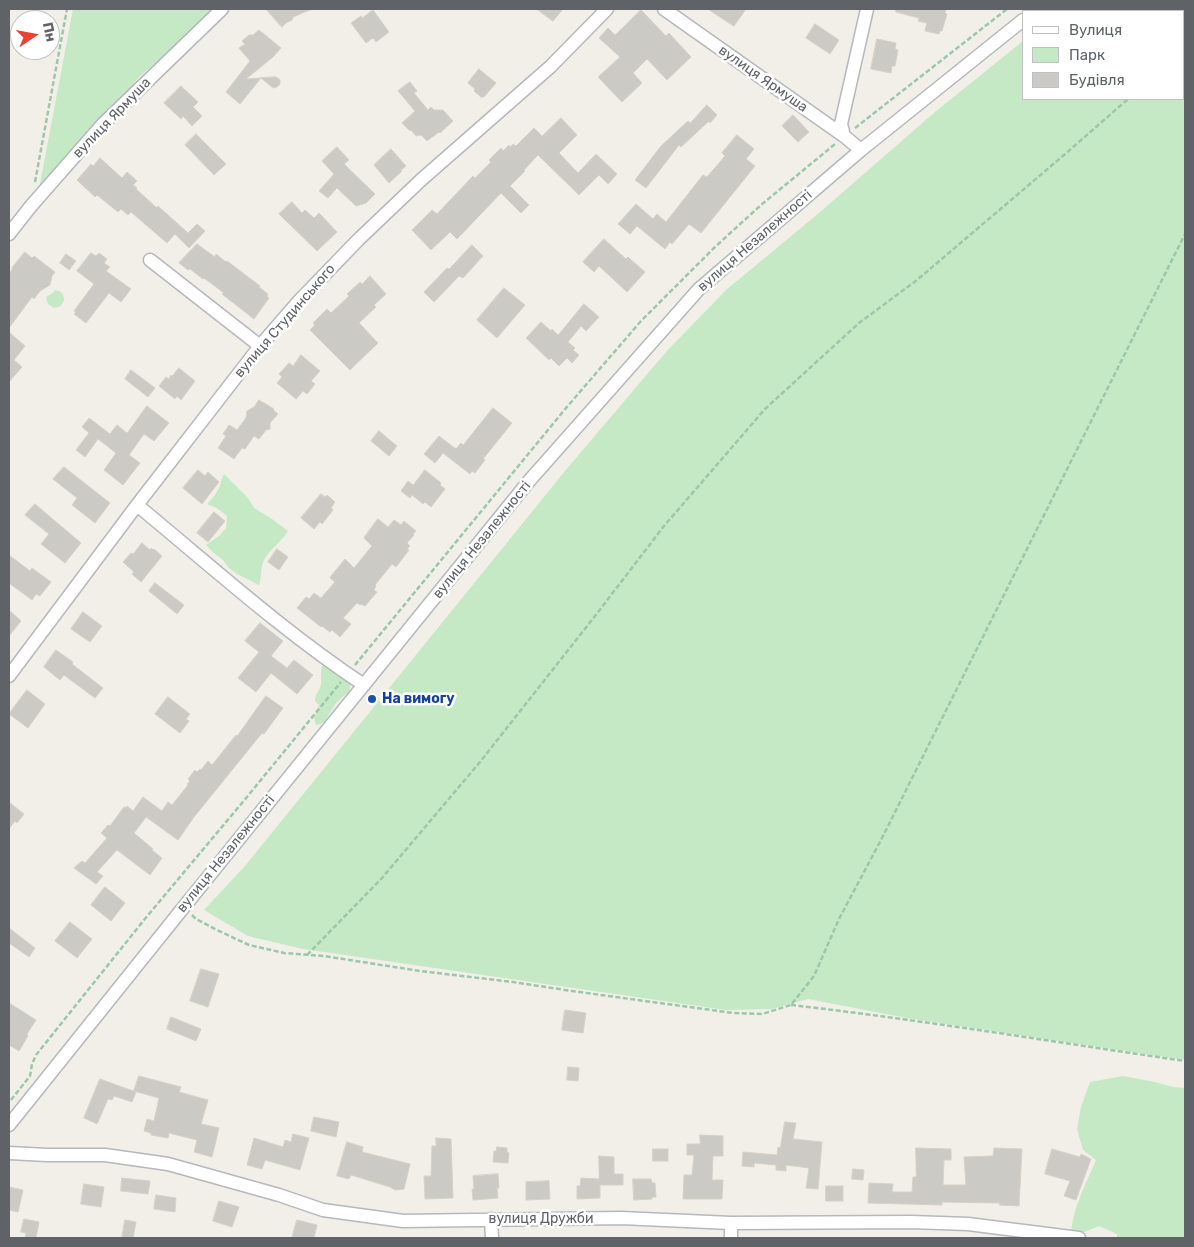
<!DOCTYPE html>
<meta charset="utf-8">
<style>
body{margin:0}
#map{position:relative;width:1194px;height:1247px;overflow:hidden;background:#f1efe8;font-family:Rubik,sans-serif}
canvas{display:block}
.frame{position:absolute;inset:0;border:10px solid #5f6368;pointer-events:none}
.legend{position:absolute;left:1022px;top:10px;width:162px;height:90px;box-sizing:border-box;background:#fff;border:1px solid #bfc1c3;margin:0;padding:6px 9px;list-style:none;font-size:15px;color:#5f6368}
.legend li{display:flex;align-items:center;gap:10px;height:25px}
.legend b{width:25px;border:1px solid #bfc1c3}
.north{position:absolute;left:10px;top:10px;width:50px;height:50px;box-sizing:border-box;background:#fff;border:1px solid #bfc1c3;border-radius:50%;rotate:78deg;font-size:14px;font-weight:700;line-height:20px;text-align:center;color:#5f6368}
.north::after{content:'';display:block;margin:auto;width:18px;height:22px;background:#ea4335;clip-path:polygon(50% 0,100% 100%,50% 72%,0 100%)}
</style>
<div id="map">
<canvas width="1194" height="1247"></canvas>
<div class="frame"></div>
<ul class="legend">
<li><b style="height:6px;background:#fff"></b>Вулиця</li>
<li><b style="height:14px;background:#c5e8c5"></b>Парк</li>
<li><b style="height:14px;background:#cccac5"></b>Будівля</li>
</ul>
<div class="north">Пн</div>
</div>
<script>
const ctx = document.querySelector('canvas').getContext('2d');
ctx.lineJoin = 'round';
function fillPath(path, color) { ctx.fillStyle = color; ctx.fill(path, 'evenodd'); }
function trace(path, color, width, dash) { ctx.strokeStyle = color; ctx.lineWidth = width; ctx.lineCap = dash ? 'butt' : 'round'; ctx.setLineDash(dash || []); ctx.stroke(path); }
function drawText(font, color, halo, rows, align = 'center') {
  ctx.font = font + ' Rubik,sans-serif'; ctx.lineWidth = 5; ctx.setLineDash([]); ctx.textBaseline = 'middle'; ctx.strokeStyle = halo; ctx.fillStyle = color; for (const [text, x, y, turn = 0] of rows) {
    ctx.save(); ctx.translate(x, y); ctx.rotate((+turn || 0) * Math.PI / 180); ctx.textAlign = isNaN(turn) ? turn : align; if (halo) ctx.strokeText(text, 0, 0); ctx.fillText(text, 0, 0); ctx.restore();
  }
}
const green = new Path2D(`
 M73 9H218L139 77 44 190 39 189Z
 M1062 9H1185V1060L907 1018 808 999 772 1009 726 1010 303 949 248 936 204 910 245 866 565 471 666 352 726 290 819 213 935 112 1023 41V99H1183V11H1059Z
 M55 290C61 291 64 294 64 300L61 306 54 308 48 304 46 297 53 293Z
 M224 474 248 498 254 508 272 519 288 531C281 543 269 549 263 562 260 571 262 577 259 585L237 574 229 568 223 560 215 554 206 545 219 536 226 528 227 516 217 508 207 504C212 499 217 493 220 486 221 481 222 478 224 474Z
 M324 665 329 667 351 682 349 691 336 703 325 721 321 724 316 725 314 718 319 705 315 701C315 693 320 691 321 684 322 678 320 672 322 666Z
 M1123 1076 1155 1082 1173 1087 1185 1088V1238H1117V1234L1099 1226 1082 1233H1071C1073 1207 1086 1184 1096 1160L1083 1150 1077 1129 1081 1107 1090 1082Z`);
const building = new Path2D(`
 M266 9H312L293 17 292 20 286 23 282 27Z
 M537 9H563L553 21Z
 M708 9H746L734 26Z
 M896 9H946L945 13 947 14 942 31H940L939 34 925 31 927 23 918 21 919 18 896 12Z
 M373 10 389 32 376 42 373 38 366 43 351 23 361 16 362 18Z
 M641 10 666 36 669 33 691 57 667 80 647 59 633 73 642 83 622 102 598 77 620 57 599 38 608 28 615 35Z
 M815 24 839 40 830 54 806 38Z
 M259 30 281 48 273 57 246 79 261 78 240 104 226 92 250 61 239 48 245 44 242 41 249 35H253Z
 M877 39 896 43 895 49 898 50 895 66H892L891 73 871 69Z
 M479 69 496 83 484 97 483 96 482 98 474 91 475 89 468 83Z
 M276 77 280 80V84L277 87 273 88 261 78Z
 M410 82 417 91 414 93 428 110 431 107 434 110H443L453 121 440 133 439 132 427 141 421 135 416 136 411 130 410 131 402 123 415 111 398 91Z
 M181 86 198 102 193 107 202 116 192 126 183 116 181 119 164 103Z
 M707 105 717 115 710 123 709 121 681 147 679 145 646 188 635 180 661 146 688 121 690 123Z
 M793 115 809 132 798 142 782 126Z
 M561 118 577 135 559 153 578 173 596 154 617 174 608 184 599 175 579 195 538 155 524 170 525 171 510 186 529 205 521 213 501 193 457 239 450 232 431 250 412 230 432 210 437 214 473 176 475 178 491 162 489 160 501 148 503 151 509 145 510 147 513 144 516 146 534 128 542 136Z
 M196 134 226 164 214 175 185 145Z
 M737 135 754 149 746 159 755 166 701 233 689 224 672 244 670 242 665 249 637 226 630 234 618 224 636 204 653 219 657 214 666 222 703 175 707 177 725 156 722 153Z
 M337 147 349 160 344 164 375 194 366 203 356 206 337 188 328 198 319 191 334 174 322 161Z
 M391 149 406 166 401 170 402 171 389 183 374 165Z
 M100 158 122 178 127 172 137 181 133 185 137 188 136 189 157 208 158 206 188 233 197 224 205 231 189 248 175 234 167 243 131 212 128 215 121 209 118 212 97 195 95 197 77 180 91 164 93 166Z
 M292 202 302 213 305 210 314 218 319 213 337 232 317 251 279 214Z
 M604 239 626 259 628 257 645 272 627 292 599 266 594 272 583 262Z
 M197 244 215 257 216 254 226 262 227 261 260 286 259 287 268 294 267 296 269 298 254 319 222 294 224 293 204 278 203 279 190 269 188 270 179 263Z
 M472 245 483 256 463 278 459 276 434 302 424 292 447 268 449 269Z
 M25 252 32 258 34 256 55 272 52 276 50 285 40 291 34 299 32 297 9 328V274L13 268H12Z
 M91 253 96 256 99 253 107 259 104 263 110 267 106 271 131 289 121 302 109 293 86 323 74 314 76 312 74 311 94 284 77 271Z
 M66 254 76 261 69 270 60 263Z
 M370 276 386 294 374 305 376 307 359 323 378 343 350 370 310 330 315 325 313 323 327 309 331 313 349 296 347 294 360 282 362 284Z
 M504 288 525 305 497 338 477 320Z
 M584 304 599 317 586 331 581 326 568 342 575 348 573 350 579 355 572 363 567 358 559 366 551 358 549 360 526 338 541 322 551 331 552 329 558 335Z
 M9 332 25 346 14 360 22 367 9 382Z
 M301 355 320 371 311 381 315 384 307 394 303 391 296 399 277 383 282 377 279 374 289 363 293 366Z
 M179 368 195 381 181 400 177 396 175 399 159 386 166 377 169 379 171 375 172 376Z
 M131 370 155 388 148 397 125 379Z
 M259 400 274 409 273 410 278 414 270 423V429L266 430 259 439 254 436 245 449 242 448 234 459 218 448 226 436 223 434 229 425 237 430 246 418 247 411 254 407Z
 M147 406 169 423 154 441 144 434 129 455 140 463 123 485 104 470 116 453 98 439 85 457 76 450 89 433 82 427 89 418 110 434 117 425 127 433Z
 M493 408 512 423 483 459 485 460 475 473 472 471 470 474 443 453 435 463 424 454 439 436 456 449 461 443 463 445Z
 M379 431 397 446 389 456 371 441Z
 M64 467 110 503 95 523 72 505 77 498 53 479Z
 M198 470 205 476 208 472 219 482 202 504 183 488Z
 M425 470 441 483 440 485 445 489 431 507 425 502 423 504 412 495 410 498 401 491 408 481 413 485Z
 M321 494 325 497 327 495 335 502 331 508 333 510 322 524 320 522 314 529 301 518Z
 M35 504 81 543 65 563 41 544 49 534 25 515Z
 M214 512 225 521 208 542 197 533Z
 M378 519 388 527 394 520 401 525 404 521 416 531 413 534 414 535 407 543 410 546 407 549 409 550 396 567 392 564 375 585 376 586 374 590 377 592 365 606 361 604 360 605 357 603 343 618 351 624 340 637 332 630 330 632 322 626 321 627 297 608 306 597 309 599 314 593 321 598 335 582 330 578 331 576 345 559 354 568 372 546 364 538Z
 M142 543 150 550 151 548 153 550 154 549 162 556 141 582 132 574 134 572 123 562 131 553 133 554Z
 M277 549 288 557 279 570 268 562Z
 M9 555 30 571 32 568 51 582 40 596 36 594 32 600 9 583Z
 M155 583 184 605 177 614 149 591Z
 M9 610 21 621 9 636Z
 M83 612 102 626 90 642 71 629Z
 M260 623 283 641 271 656 287 668 294 660 313 675 297 694 271 673 256 692 238 678 259 652 245 641Z
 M56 650 73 662 72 664 103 688 95 698 64 675 60 680 44 667Z
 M27 690 45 704 28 728 9 714Z
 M266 696 283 708 264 734 262 733 194 817 178 840 146 817 134 833 153 849 152 850 162 858 150 875 117 850 97 872 103 876 96 884 74 868 82 861 85 863 107 838 101 833 108 825 110 826 124 807 126 808 127 806 133 811 143 797 162 811 168 802 172 805 188 785 187 784 190 781 188 779 195 770 197 772 200 769 201 770 208 761 212 765 236 735 237 736Z
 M168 697 190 714 186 719 189 721 180 733 155 714Z
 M9 802 24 814 17 823 15 821 9 829Z
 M105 887 125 903 111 921 91 905Z
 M70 922 92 939 77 958 55 941Z
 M9 928 35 948 29 957 9 943Z
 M201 969 219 974 208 1007 190 1001Z
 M9 1003 36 1020 27 1034 28 1036 19 1051 9 1045Z
 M565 1010 586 1013 583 1033 562 1030Z
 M171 1017 201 1029 196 1041 167 1029Z
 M568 1067 579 1068 578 1081 567 1080Z
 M139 1076 181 1087 179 1092 208 1100 201 1124 219 1128 212 1157 194 1152 197 1140 169 1133 168 1138 151 1135V1133L144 1131 147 1119 154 1121 159 1098 134 1091Z
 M100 1079 136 1092 132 1102 114 1096 112 1100 108 1099 97 1124 84 1118Z
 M314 1117 339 1122 336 1137 311 1131Z
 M785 1122 796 1123 793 1139 822 1142 818 1189 806 1188 809 1168 786 1165V1171L776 1170V1165L754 1163V1167L742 1166 743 1152 777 1155 778 1147 780 1148Z
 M293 1134 309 1138 300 1170 265 1160 262 1169 247 1165 254 1138 283 1147 285 1140 291 1142Z
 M700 1135 723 1136V1156H713L712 1180H723L722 1199H683L684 1175H692L694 1155H687V1144H700Z
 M436 1138 451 1139 453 1198 425 1199 424 1176H431L432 1146H436Z
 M347 1142 363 1147 362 1152 410 1164 404 1189 395 1190 390 1187 351 1175 349 1179 337 1176Z
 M497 1147 507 1148V1152L509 1153 508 1163 493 1162 494 1151H496Z
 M916 1148 951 1149V1160H944L943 1185H966L964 1157 993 1156 994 1148 1022 1149 1019 1206 999 1205 1000 1203 942 1202V1205L868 1203 869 1183 893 1184 892 1192H912L913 1177H916Z
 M653 1149H668V1161H653Z
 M1052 1149 1080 1157 1081 1154 1091 1159 1076 1200 1064 1196 1070 1181 1045 1174Z
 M599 1156 614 1157V1174H623V1185H600V1198L577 1199V1186H580L581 1178 599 1179Z
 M853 1169 864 1170 863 1180 852 1179Z
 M498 1174 499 1188H497L498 1198 473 1200 472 1189H474L473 1176Z
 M122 1178 150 1181 148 1194 121 1191Z
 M633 1179H651L652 1183H655L656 1197H652V1199L634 1200Z
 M549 1181 550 1199 526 1200V1182Z
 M84 1184 104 1187 101 1207 81 1204Z
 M826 1186H843V1201H826Z
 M9 1187 23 1190 18 1212 9 1210Z
 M156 1195 176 1198 175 1212 154 1209Z
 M219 1201 239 1207 232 1227 213 1221Z
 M24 1219 39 1222 36 1238H25L26 1233 21 1232Z
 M125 1220 136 1222 133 1238H122Z
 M297 1220 317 1225 314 1238H292Z`);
const path = new Path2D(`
 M1143 9 1150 11
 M1183 23 1185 24
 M1183 39 1185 36
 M855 128 1007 9
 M35 182 67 9
 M355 665 566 408 641 321 715 247 761 205 835 144
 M192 915 196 919 217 930 249 945 284 953 324 956 420 971 513 982 572 991 733 1013 762 1014 791 1005 814 976 839 919 881 840 1185 234
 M307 955 382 878 480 762 595 616 664 526 765 409 859 323 917 280 1064 155 1128 99
 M791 1005C923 1020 1054 1042 1185 1061
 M11 1100 30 1076 32 1064 36 1055 144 920 242 803 341 682`);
const minor = new Path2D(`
 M664 9 844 136 861 150
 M1034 11 1037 9
 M844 136 841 124 867 9
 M9 234 31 206 103 124 222 9
 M150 260 260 346
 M137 505C211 566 284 632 364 685
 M9 676 137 505 260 346 299 301 358 240 421 180 550 67 607 9
 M9 1125 183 908 529 481 699 289 861 150 1023 20
 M9 1153 47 1155H105L168 1164 279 1195 323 1210 403 1221 621 1218 731 1223 911 1222 968 1224 1079 1238
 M491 1219 492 1238
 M731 1238V1223`);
const markers = [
 [372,699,5,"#1a4fb4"]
];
const streetNames = [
 ["вулиця Ярмуша",763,79,35],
 ["вулиця Ярмуша",112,118,-46],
 ["вулиця Незалежності",755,241,-41],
 ["вулиця Студинського",285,321,-49],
 ["вулиця Незалежності",482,540,-51],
 ["вулиця Незалежності",226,854,-51],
 ["вулиця Дружби",541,1219]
];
const transitNames = [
 ["На вимогу",382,699]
];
fillPath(green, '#c5e8c5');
fillPath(building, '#cccac5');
trace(building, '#d6d1c6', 1);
trace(minor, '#b5b8bc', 15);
trace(path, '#9cc7a9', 2.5, [5, 2.5]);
trace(minor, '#fff', 12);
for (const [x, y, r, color] of markers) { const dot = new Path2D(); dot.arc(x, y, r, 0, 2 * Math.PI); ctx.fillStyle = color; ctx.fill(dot); trace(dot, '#fff', 2); }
drawText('14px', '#5f6368', '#fff', streetNames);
drawText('bold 14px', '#164399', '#fff', transitNames, 'left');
</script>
